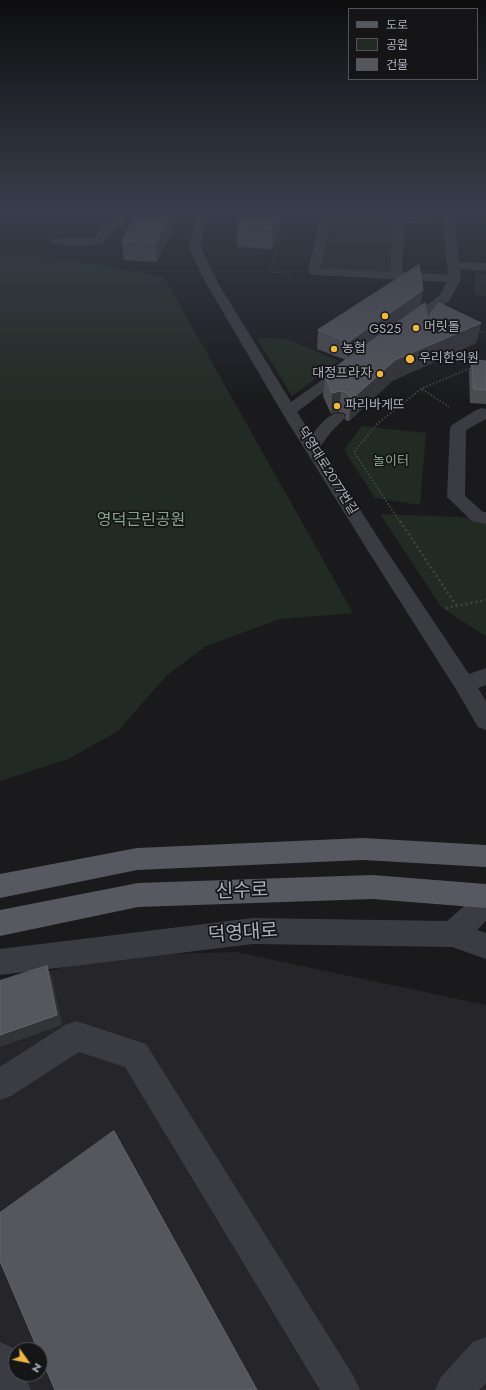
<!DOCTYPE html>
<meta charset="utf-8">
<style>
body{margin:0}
#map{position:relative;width:486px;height:1390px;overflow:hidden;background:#1a1a1c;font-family:Jost,"Noto Sans KR",sans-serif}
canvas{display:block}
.legend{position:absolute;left:348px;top:8px;width:130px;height:72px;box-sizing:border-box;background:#151518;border:1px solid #52535a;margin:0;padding:5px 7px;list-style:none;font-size:12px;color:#adb1bc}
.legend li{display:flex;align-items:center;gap:8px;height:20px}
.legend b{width:20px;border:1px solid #52535a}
.north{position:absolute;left:8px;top:1342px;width:40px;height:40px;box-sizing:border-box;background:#151518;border:1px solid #52535a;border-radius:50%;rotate:123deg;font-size:11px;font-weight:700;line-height:16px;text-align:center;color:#adb1bc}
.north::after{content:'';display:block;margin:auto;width:14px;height:18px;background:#efb73f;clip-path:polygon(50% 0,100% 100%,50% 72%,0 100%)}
</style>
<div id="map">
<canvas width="486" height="1390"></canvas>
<ul class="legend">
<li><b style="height:5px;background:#575960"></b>도로</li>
<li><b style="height:11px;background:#222b23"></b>공원</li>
<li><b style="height:11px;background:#56575d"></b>건물</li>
</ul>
<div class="north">N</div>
</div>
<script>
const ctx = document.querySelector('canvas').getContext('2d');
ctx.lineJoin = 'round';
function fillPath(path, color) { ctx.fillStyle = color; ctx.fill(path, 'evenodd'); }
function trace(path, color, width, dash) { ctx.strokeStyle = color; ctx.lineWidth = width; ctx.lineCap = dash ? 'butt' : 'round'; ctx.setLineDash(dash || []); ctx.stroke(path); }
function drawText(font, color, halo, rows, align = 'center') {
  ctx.font = font + ' Jost,"Noto Sans KR",sans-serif'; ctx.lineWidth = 3.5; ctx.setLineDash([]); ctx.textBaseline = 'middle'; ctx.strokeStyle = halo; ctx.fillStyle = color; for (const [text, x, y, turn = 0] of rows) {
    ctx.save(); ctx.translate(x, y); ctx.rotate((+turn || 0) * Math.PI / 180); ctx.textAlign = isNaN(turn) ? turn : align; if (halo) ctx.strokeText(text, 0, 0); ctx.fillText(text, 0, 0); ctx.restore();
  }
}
const built = new Path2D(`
 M236 952 486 1005V1390H0V984L107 956ZM16 1350H40V1374H16Z`);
const green = new Path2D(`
 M326 216 400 220 396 276 314 271Z
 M0 255 63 258 164 277 353 613 280 619 206 646 167 675 118 731 68 759 0 781Z
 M475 273 486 274V296L475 295Z
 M257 338 287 339 339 361 292 396Z
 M362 426 426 433 420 505 375 498 344 450Z
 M380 514 486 518V636L442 608Z`);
const pathFar2 = new Path2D(`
 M12 211 94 212
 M290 211 269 272 292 274
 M477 331 486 332`);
const pathFar1 = new Path2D(`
 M422 389 449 407
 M400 522 354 452 377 424 421 389 473 367`);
const path = new Path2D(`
 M400 521 456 605
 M446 608 486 600`);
const minor = new Path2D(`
 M120 211H132C128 217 107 240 101 243 91 247 63 246 53 243L51 241 53 239 94 237Z
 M172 211H208L201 248 218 283 291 402 343 365 348 364 353 365 355 368 297 412 312 435C320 425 330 410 344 414L346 417 331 432 320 447 386 550 469 674 486 668V685L478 688 486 701V730L478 727 457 691 370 554 281 411 206 283 189 248 196 216 177 214Z
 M420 211H432V221L430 223H405L402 272 448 275 442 211H453L459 262 486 263V271L460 269 461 279 449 301 406 331 401 332 396 331 394 328 439 296 447 282 314 275 310 274 308 271 322 214 420 217ZM331 220 394 223 390 272 321 268Z
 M482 408 486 409V419L466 430 465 496 483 512H486V524L472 521 447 497 450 428 452 425 476 410Z
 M486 892V921L477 930 486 933V959L452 947 253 944 0 975V949L253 918 447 921 477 895Z
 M76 1021 146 1044 354 1377 360 1390H320L125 1067 79 1052 11 1096 0 1100V1067L65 1025Z
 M486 1337V1383L479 1390H435L441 1377 473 1342Z
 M0 1342 13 1348 16 1355V1374H24L31 1390H0Z`);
const major = new Path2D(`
 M363 838 486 845V867L363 860 137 870 0 898V874L137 848Z
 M372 875 486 884V908L372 899 138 907 0 936V910L138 883Z`);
const wall = new Path2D(`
 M138 211H179V216L157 262 124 260 122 241Z
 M244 211H286L272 249 237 247V226Z
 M423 290 420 306 427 318 481 323 476 343 392 381 349 421 345 420 346 415 344 413 339 412 331 414 323 396 325 375 346 360 317 349 318 330Z
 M472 360 486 361V404L470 403 469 373Z`);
const shadedWall = new Path2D(`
 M171 211H179V216L157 262 156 243Z
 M279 211H286L272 249V229Z
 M423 290 420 308 347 360 348 342Z
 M481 323 476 343 392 381 349 421 351 400 395 360Z
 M341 391 339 412 331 414 332 393Z
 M47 966 52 977 62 1025 0 1047V1035Z`);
const building = new Path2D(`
 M138 211H171L156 243 122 241Z
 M244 211H279L272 229 237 226Z
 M419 265 423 290 348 342 318 330Z
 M425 303 427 318 439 303 481 323 395 360 351 400 348 399 350 396 346 392 341 391 332 393 325 375Z
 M472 360 486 361V390L474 389Z
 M47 966 57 1015 0 1035V981Z
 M114 1131 257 1390H55L40 1355V1350H38L0 1261V1213Z`);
const markers = [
 [385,316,4,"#efb73f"],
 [416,328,4,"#efb73f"],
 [334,349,4,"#efb73f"],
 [410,359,5,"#efb73f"],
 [380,374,4,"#efb73f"],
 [337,406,4,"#efb73f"]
];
const farPoinames = [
 ["머릿돌",424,328],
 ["GS25",385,330,"center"],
 ["농협",342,349],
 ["우리한의원",419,359],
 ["대정프라자",372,374,"right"],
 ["파리바게뜨",345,406]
];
const farParknames = [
 ["놀이터",391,462]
];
const farStreetnames = [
 ["덕영대로2077번길",327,471,58]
];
const parkNames = [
 ["영덕근린공원",141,521]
];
const nearStreetnames = [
 ["신수로",242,892,-2],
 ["덕영대로",243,934,-4]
];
fillPath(built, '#26262a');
fillPath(green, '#222b23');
trace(pathFar2, '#414348', 1.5, [1, 1.5]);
trace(pathFar1, '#414348', 2, [1.5, 2]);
trace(path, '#414348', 2.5, [2, 3]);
fillPath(minor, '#3b3c41');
fillPath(major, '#575960');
fillPath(wall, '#4b4d51');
fillPath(shadedWall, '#333437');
fillPath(building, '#56575d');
trace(building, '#64656c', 1);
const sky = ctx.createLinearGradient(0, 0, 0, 406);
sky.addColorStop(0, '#0e0e0f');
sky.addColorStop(0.52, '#383e4b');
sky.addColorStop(1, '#383e4b00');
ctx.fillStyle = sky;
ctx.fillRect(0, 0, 486, 406);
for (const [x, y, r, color] of markers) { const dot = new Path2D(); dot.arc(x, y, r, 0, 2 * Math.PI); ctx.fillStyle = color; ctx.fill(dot); trace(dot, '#151518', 1.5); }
drawText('13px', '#adb1bc', '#151518', farPoinames, 'left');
drawText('13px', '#85a687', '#151518', farParknames);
drawText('13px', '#adb1bc', '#151518', farStreetnames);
drawText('16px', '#85a687', '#151518', parkNames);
drawText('19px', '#adb1bc', '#151518', nearStreetnames);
</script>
